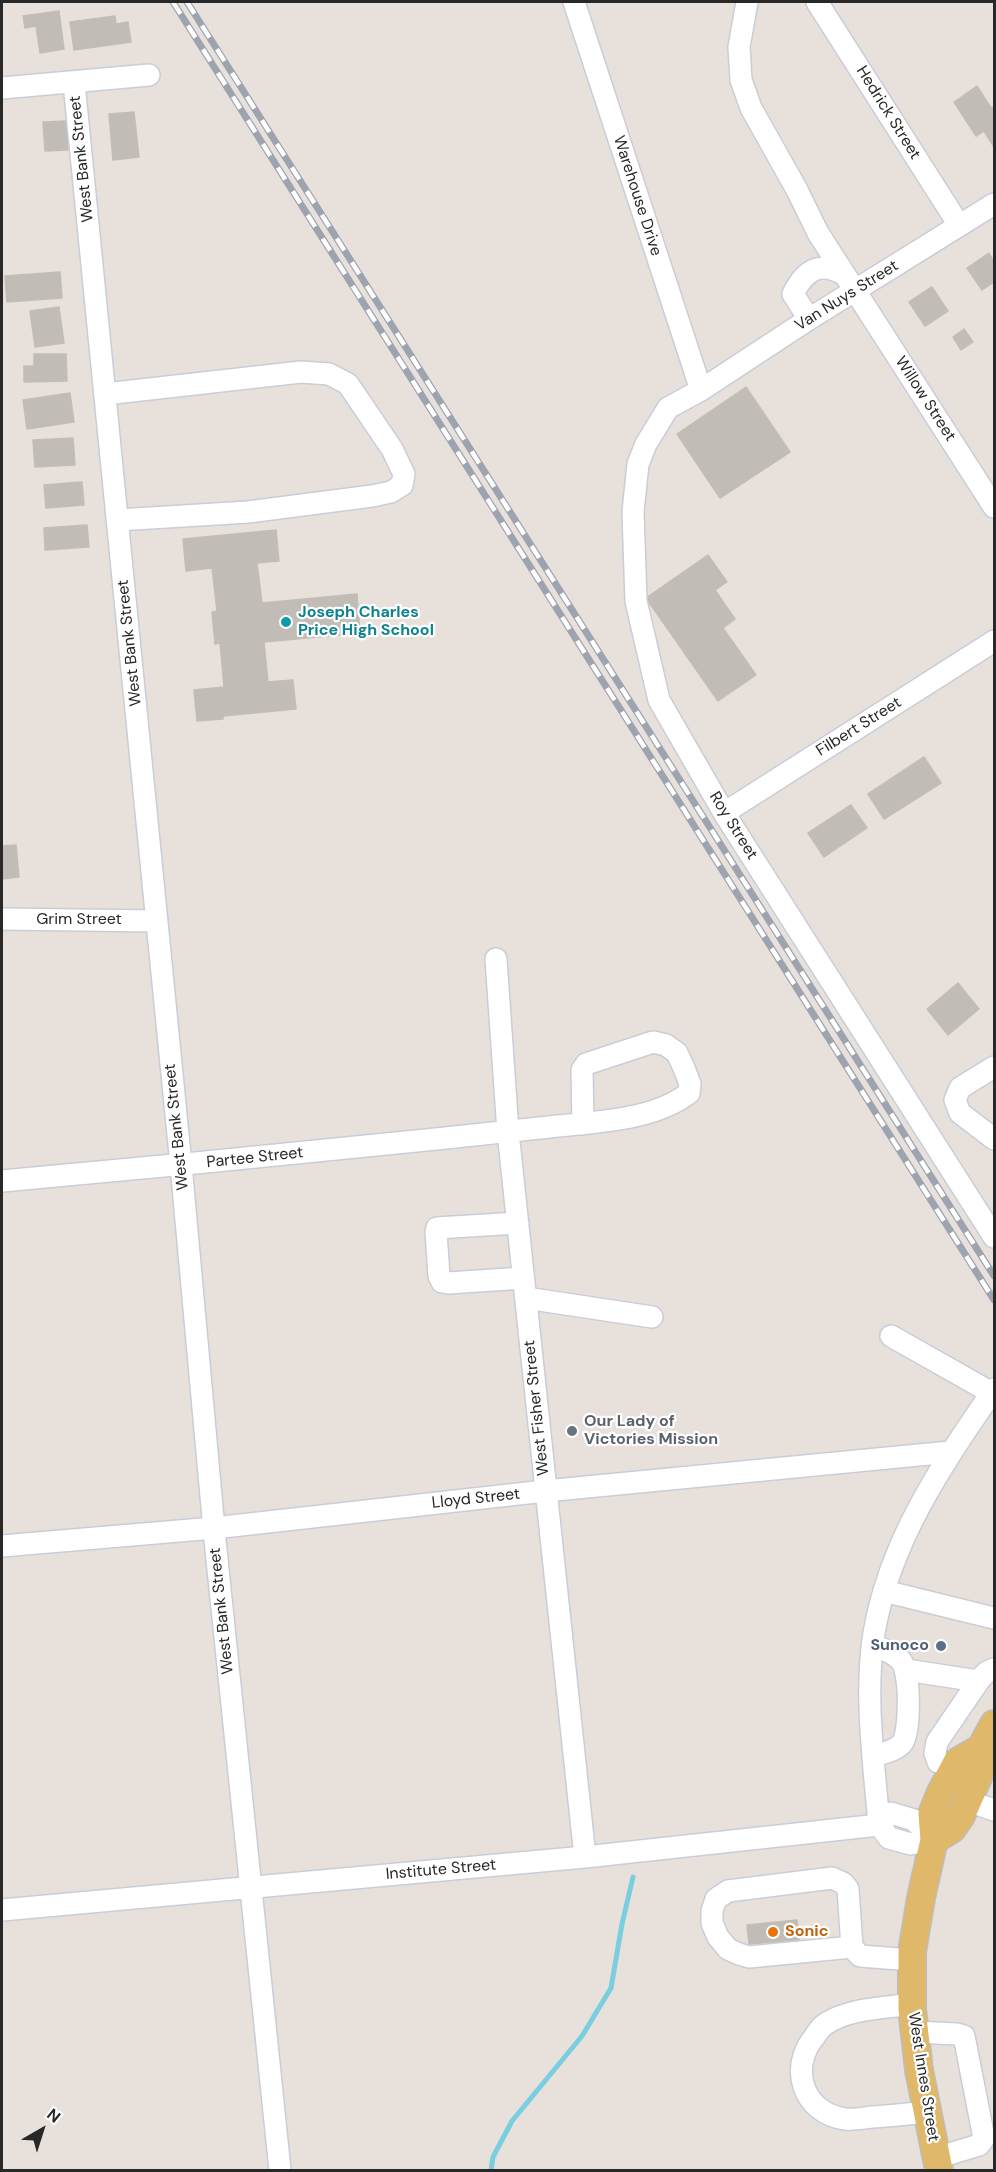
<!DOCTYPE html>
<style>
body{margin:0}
#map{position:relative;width:996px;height:2172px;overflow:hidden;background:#e8e1db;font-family:"DM Sans",sans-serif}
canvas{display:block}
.frame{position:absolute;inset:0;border:3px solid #282828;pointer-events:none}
.north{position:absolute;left:12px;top:2100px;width:60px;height:60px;-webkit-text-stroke:4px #fff;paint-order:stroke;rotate:39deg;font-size:16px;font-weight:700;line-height:24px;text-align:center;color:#282828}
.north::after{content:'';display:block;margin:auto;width:21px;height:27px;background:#282828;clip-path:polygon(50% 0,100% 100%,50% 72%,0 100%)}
</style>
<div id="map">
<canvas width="996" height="2172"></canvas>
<div class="frame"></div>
<div class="north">N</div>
</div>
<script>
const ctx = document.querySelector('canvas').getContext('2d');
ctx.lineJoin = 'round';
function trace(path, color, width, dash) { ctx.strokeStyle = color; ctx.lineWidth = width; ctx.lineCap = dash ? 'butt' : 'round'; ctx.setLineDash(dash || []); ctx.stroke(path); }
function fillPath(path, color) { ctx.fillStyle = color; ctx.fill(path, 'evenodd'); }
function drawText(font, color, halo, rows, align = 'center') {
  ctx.font = font + ' "DM Sans",sans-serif'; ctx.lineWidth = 4.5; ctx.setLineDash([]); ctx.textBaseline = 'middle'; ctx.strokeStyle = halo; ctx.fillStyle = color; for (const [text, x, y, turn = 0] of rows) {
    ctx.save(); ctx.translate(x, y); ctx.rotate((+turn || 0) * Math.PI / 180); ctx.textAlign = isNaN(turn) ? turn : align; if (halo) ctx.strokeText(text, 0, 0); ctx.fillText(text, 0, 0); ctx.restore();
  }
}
const stream = new Path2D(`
 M491 2170 493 2157 512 2121 582 2036 611 1988 622 1924 633 1877`);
const building = new Path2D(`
 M59 11 64 49 40 53 36 26 25 28 23 16Z
 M115 16 116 24 128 22 131 42 74 50 70 22Z
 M977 86 991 108 994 106V147L984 131 976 136 954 102Z
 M134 112 139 157 113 160 109 114Z
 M67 121 68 150 45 151 43 122Z
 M989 253 994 262V282L982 290 967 268Z
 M60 272 62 298 7 302 5 276Z
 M932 287 948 311 925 326 909 302Z
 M59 307 64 343 35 347 30 311Z
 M964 329 973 342 961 350 953 337Z
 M34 354H66L67 381 24 382V366H34Z
 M746 387 790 452 720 498 677 434Z
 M70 393 74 422 27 429 23 400Z
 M73 438 75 465 35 467 33 440Z
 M82 482 84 505 46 508 44 485Z
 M87 525 89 547 45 550 44 528Z
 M276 530 279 561 257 563 262 603 357 594 360 633 264 642 268 682 293 680 296 709 223 716V719L197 721 194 690 224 687 220 643 215 644 212 612 217 611 212 568 186 571 183 539Z
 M708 555 727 582 715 590 735 619 723 628 756 675 718 701 646 598Z
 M924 757 941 783 884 819 868 794Z
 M851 805 867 828 824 857 808 833Z
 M16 845 19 877 2 879V846Z
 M958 983 979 1009 948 1035 927 1009Z
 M797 1920 799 1940 749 1944 747 1925Z`);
const minor = new Path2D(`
 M574 2 701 390
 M747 2 739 47 741 80 751 108 797 190 818 233 845 275
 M817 2 959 225
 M74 83 181 1165 215 1540 280 2170
 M2 88 149 75
 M994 204 809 319 701 390 668 408 646 444 638 464 633 512 636 601 659 700 724 813 994 1237
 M809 319 793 294C805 270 820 260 845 275L994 507
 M105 394 301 372 329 374 348 384 392 449 404 474 402 485 391 492 372 496 248 512 118 520
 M724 813 994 641
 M2 919 157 921
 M496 959 508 1132 585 1857
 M994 1067 960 1088 955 1100 960 1113 994 1139
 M2 1181C147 1168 291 1154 436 1139 474 1135 512 1131 549 1127 593 1122 653 1121 689 1093L690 1084 684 1068 677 1053 666 1045 653 1042 586 1064 582 1070 583 1124
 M518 1223 437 1228 436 1232 439 1276 442 1282 448 1283 523 1278
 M526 1298 652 1317
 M891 1336 992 1393
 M2 1546 214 1528 545 1491 950 1452
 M884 1591 994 1618
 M873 1645C882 1649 895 1653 901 1661 911 1673 910 1729 903 1742 897 1751 882 1753 874 1756
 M906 1670 978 1681
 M938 1762 935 1753 937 1742 980 1679 987 1672 994 1669
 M968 1801 994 1810
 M879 1825C874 1762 864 1695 874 1633 890 1540 942 1465 994 1389
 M879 1825 889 1838 911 1844 934 1840
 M2 1910 585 1857 879 1825 891 1813 914 1820 934 1840
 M852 1947 749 1957 739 1954 728 1949 718 1937 712 1923V1911L716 1899 728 1891 832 1878 843 1883 848 1889 852 1947 860 1956 912 1960
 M912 2004C885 2008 851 2008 827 2023 822 2026 818 2031 815 2036 788 2068 803 2113 845 2119 853 2120 864 2118 872 2117 891 2116 909 2114 927 2112
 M915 2032 957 2034 964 2036 983 2133V2140L979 2145 936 2158`);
const major = new Path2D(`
 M934 1840 952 1829 961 1816 980 1773 981 1748 994 1724
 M939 2170 919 2070 912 2009V1952L921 1898 934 1840 932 1814 940 1794 957 1762 981 1748`);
const rail = new Path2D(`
 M173 2 994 1300
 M187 2 994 1276`);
const markers = [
 [286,622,6,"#0f9aa8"],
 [572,1431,6,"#6b7280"],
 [941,1646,6,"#5c6f8a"],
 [773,1932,6,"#e8710a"]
];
const streetNames = [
 ["Hedrick Street",888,113,58],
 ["West Bank Street",82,159,-96],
 ["Warehouse Drive",637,196,72],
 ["Van Nuys Street",847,296,-32],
 ["Willow Street",925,399,57],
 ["West Bank Street",130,643,-96],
 ["Filbert Street",859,727,-32],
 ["Roy Street",733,826,58],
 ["Grim Street",79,920],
 ["West Bank Street",177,1127,-96],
 ["Partee Street",255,1158,-6],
 ["West Fisher Street",537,1408,-96],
 ["Lloyd Street",476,1499,-6],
 ["West Bank Street",222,1611,-96],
 ["Institute Street",441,1870,-5],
 ["West Innes Street",923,2077,81]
];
const cultureNames = [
 ["Joseph Charles",298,613],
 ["Price High School",298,631]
];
const worshipNames = [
 ["Our Lady of",584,1422],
 ["Victories Mission",584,1440]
];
const serviceNames = [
 ["Sunoco",929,1646]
];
const foodNames = [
 ["Sonic",785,1932]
];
trace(stream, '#79cedf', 5);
fillPath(building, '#c1bcb6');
trace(building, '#c3bdb5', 1.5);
trace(minor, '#c9cdd8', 24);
trace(major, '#bebebe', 30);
trace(minor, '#fff', 21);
trace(major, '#dfb869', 27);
trace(rail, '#9ea3b0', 7);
trace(rail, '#fff', 4.5, [14]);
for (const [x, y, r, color] of markers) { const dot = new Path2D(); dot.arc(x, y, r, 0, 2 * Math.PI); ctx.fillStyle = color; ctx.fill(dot); trace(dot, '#fff', 2); }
drawText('16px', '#282828', '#fff', streetNames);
drawText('bold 16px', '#0d838f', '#fff', cultureNames, 'left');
drawText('bold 16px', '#5b616d', '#fff', worshipNames, 'left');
drawText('bold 16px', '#4e5e75', '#fff', serviceNames, 'right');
drawText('bold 16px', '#c56008', '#fff', foodNames, 'left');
</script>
